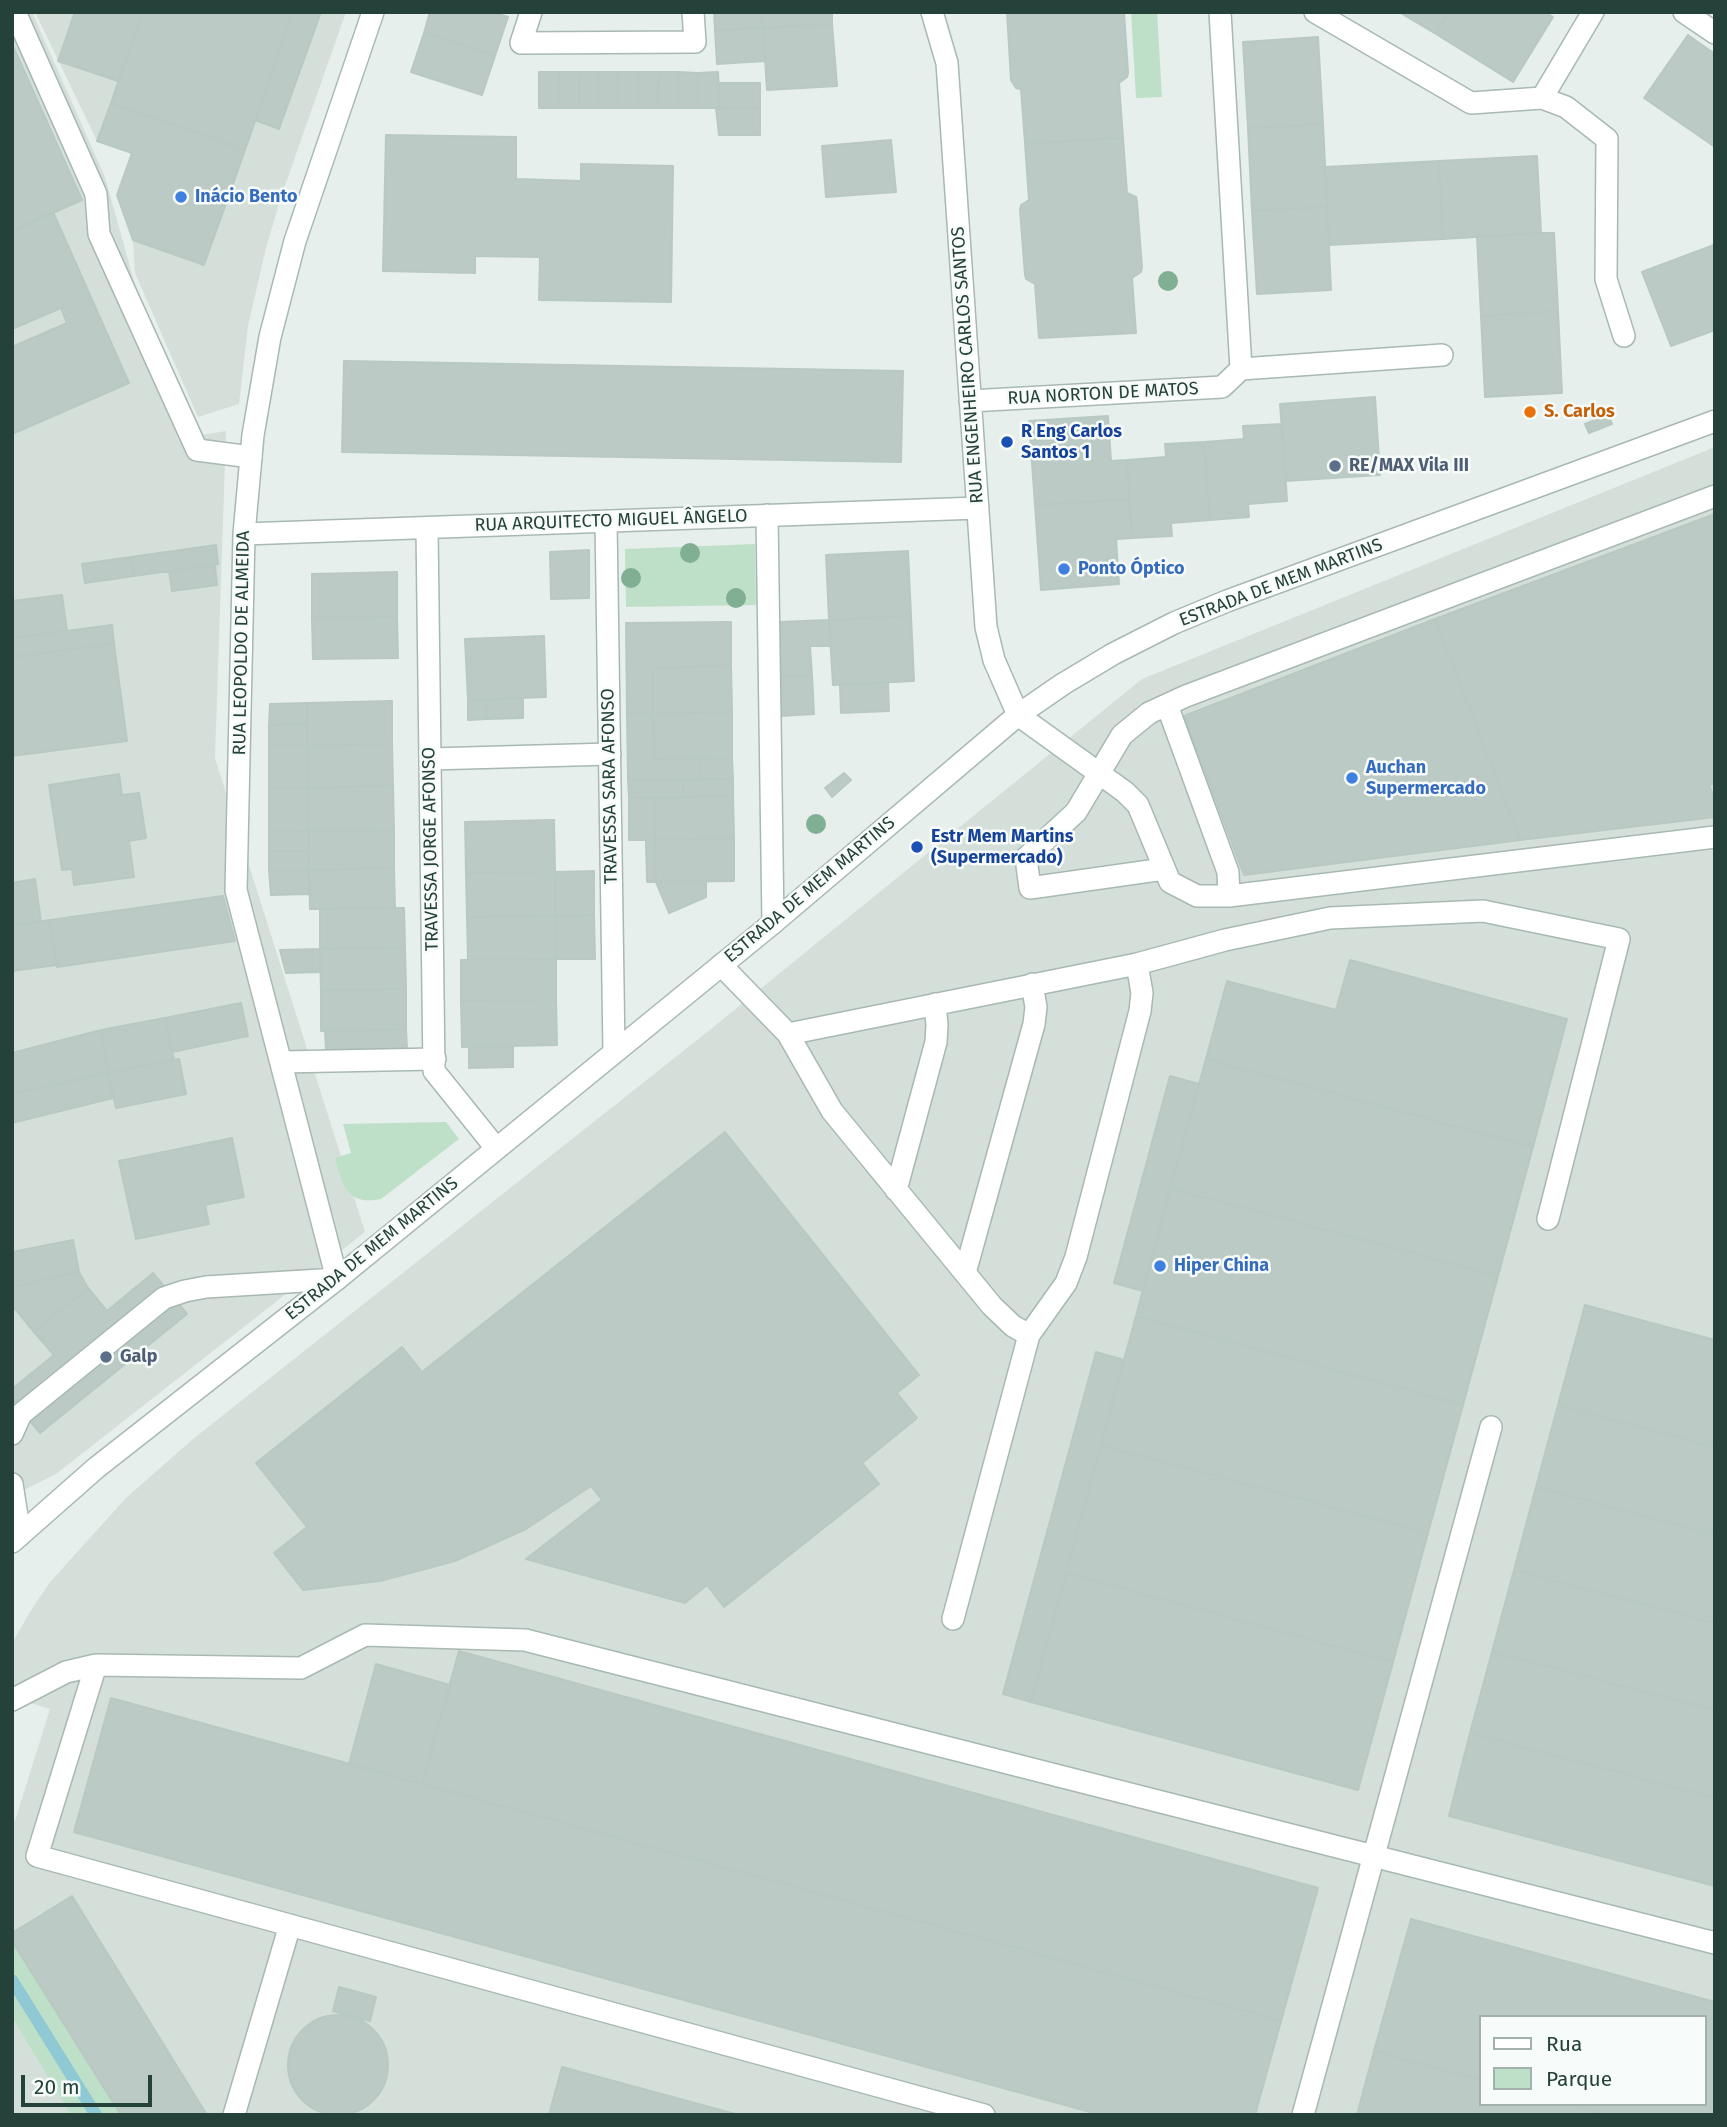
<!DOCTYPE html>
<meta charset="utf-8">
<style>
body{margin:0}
#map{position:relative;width:1727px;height:2127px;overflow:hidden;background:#e6efeb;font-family:"Fira Sans",sans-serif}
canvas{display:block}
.frame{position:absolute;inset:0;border:14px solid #24423a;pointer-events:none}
.legend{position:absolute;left:1479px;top:2015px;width:228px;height:91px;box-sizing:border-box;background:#f7fbf9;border:2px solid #a3b1ad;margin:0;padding:9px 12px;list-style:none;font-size:21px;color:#24423a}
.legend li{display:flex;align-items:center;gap:14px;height:35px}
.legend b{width:35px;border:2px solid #a3b1ad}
.scale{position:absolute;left:21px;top:2075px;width:131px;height:32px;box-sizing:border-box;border:4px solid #24423a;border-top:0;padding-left:9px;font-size:21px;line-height:24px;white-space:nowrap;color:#24423a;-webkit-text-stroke:5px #f7fbf9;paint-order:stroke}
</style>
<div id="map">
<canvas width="1727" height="2127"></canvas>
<div class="frame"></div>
<ul class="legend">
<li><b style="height:9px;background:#fff"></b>Rua</li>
<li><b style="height:19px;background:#bfe0c8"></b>Parque</li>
</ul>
<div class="scale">20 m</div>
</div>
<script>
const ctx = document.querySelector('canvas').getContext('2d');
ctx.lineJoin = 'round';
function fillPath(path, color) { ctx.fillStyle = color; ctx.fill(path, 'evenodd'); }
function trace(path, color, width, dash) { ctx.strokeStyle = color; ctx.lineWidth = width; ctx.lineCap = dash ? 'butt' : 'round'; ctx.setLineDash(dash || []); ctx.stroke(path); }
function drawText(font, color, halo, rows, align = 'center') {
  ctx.font = font + ' "Fira Sans",sans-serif'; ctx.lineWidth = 5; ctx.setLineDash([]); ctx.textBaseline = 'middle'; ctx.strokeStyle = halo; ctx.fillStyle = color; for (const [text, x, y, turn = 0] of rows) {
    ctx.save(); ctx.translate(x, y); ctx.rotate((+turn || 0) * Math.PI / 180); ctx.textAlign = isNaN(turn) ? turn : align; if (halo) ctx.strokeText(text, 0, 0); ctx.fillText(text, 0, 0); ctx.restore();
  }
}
const built = new Path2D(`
 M12 12H32L105 177 178 439 226 431 215 758 365 1232 56 1474 12 1496Z
 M35 12H346L281 197 266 248 248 326 239 404 198 417 135 273 133 240 117 195 132 153 97 141Z
 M1715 447V2115H119L12 1944V1820L15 1821 50 1709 12 1697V1643L33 1607 51 1581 126 1498 193 1439 706 1033 1142 679ZM1480 2017H1704V2104H1480Z
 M12 2018 71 2115H12Z`);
const green = new Path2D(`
 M1131 12H1157L1162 97 1136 98Z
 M755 544 756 605 626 607 625 549Z
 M446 1122 459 1139 381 1199C347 1206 342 1185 335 1158L351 1153 343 1124Z
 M12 1941 121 2115H71L12 2018Z`);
const stream = new Path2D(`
 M12 1980 96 2115`);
const building = new Path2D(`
 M75 12H143L118 81 58 61Z
 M142 12H293L245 150 111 103Z
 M293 12H321L279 129 255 120Z
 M430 12H492L508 17 495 56 424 33Z
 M714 12H762L763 28 715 30Z
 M762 12H832V24L763 28Z
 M1007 12H1124L1128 72 1127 77 1119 83 1123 138 1025 143 1021 89 1016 88 1011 80Z
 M1399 12H1448L1436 34Z
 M1448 12H1545L1553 17 1513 82 1436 34Z
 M832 24 837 86 767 90 763 28Z
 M763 28 765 61 717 64 715 30Z
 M424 33 495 56 482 95 411 72Z
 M1688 35 1715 54V147L1644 98Z
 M1318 37 1323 124 1248 128 1243 42Z
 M12 44 82 200 12 231Z
 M539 72H559V108H539Z
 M559 72H579V108H559Z
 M579 72H598V108H579Z
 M598 72H618V108H598Z
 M618 72H638V108H618Z
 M638 72H659L658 108H638Z
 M659 72H678V108H658Z
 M678 72 698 73V108H678Z
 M718 72 720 108H698V73Z
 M719 83H760V108H720Z
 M111 103 245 150 204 265 133 240 117 195 132 153 97 141Z
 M716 108H760V135H719Z
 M1323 124 1327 207 1252 211 1248 128Z
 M386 135 516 137V179L581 181V164L673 166 671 302 539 300 540 257 475 256V273L383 271Z
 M1123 138 1127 193 1136 197 1137 202 1142 267 1141 272 1132 278 1136 333 1039 338 1035 284 1026 279 1025 275 1020 210 1021 205 1029 200 1025 143Z
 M891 140 896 192 826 197 822 146Z
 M1537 156 1541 233 1443 239 1439 161Z
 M1439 161 1443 239 1329 245 1325 167Z
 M1327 207 1331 290 1257 294 1252 211Z
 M53 212 129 383 12 434V347L67 323 61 308 12 329V231Z
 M1541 233H1554L1558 311 1481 316 1477 237Z
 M1714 245 1715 330 1671 346 1642 272Z
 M1558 311 1562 393 1485 397 1481 316Z
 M344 361 903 371 901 462 342 452Z
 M1375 397 1380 475 1286 481 1280 404Z
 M1608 415 1612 424 1589 433 1585 424Z
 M1108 416 1111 461 1127 460 1129 499 1035 505 1029 421Z
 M1282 424 1287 501 1248 504 1249 517 1210 520 1204 442 1244 439 1243 426Z
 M1204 442 1210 520 1171 523 1172 536 1132 538 1127 460 1166 457 1165 444Z
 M1129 499 1132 538 1116 539 1119 584 1041 590 1035 505Z
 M1715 514V783L1709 785 1715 800V817L1520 840 1435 619Z
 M216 545 218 564 134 576 131 557Z
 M589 550V598L551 599 550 552Z
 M908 551 911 616 829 620 826 555Z
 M131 557 134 576 85 583 82 564Z
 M215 565 217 585 172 591 169 571Z
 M397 572V617L312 618V574Z
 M62 595 67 631 12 638V601Z
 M911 616 914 681 833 685 829 620Z
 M397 617 398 658 313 659 312 618Z
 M1435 619 1520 840 1244 875 1184 716Z
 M829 620 831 646H810L812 675 780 677 779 622Z
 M731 622V666L653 668V714H627L626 623Z
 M112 625 114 644 12 657V638Z
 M544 636 546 697 468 700 465 639Z
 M114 644 127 741 12 756V657Z
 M731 666 732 712 653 714V668Z
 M812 675 814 714 781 716 780 677Z
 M888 683 889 711 841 713 840 685Z
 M523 698V718L487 719 486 700Z
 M468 700H486L487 719 468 720Z
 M392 701V744L307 746V703Z
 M307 703V724L269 725 270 704Z
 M732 712V758L654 759 653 714Z
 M627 714H653L654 759 700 758V779L628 780Z
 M307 724V746H269V725Z
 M392 744 393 786 308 788 307 746Z
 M269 746H307L308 788H269Z
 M700 758H732L733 779H700Z
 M844 773 851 780 832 797 825 788Z
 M119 774 122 795 139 793 146 838 129 841 134 877 74 885 72 869 62 870 49 785Z
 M733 779V796L683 797V780Z
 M628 780H683V797H629Z
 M393 786 394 830 309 831 308 788Z
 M269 788H308L309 831 269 832Z
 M733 796 734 838 655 840V798Z
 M629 797 655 798V840H629Z
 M554 820 555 872 466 873 465 822Z
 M394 830V868L309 870V831Z
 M309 831V851H269V832Z
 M734 838V881L656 882 655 840Z
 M646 840H655L656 882H647Z
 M269 851H309V870H269Z
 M394 868 395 908 310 909 309 870Z
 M269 870H309L310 894 271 895Z
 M594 871V915L555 916V872Z
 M555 872V916L467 917 466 873Z
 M35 879 41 922 12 926V883Z
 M706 881V897L669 913 656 882Z
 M223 896 235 941 57 967 50 920Z
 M404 908 405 948 320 949V909Z
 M594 915 595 959H556L555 916Z
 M555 916 556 959 468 960 467 917Z
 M50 920 56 965 12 971V926Z
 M405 948 406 989 321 990 320 949Z
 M320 949V972L286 973 280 950Z
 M556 959V1000L461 1001V960Z
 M1350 960 1567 1019 1533 1147 1206 1059 1227 981 1336 1010Z
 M406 989V1029L321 1031V990Z
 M556 1000 557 1045 462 1047 461 1001Z
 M241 1003 248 1036 172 1052 165 1018Z
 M165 1018 174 1060 108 1073 101 1030Z
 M406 1029 407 1049 326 1050 325 1031Z
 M101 1030 108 1073 12 1094V1053Z
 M469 1046H513V1067L469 1068Z
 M179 1059 186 1094 116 1108 108 1073Z
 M1206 1059 1533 1147 1498 1276 1170 1188Z
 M108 1073 113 1098 12 1123V1094Z
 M1170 1076 1199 1084 1143 1291 1114 1283Z
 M725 1132 919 1375 897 1393 917 1418 862 1463 879 1484 724 1607 707 1585 685 1603 526 1559 602 1500 591 1486 526 1529 455 1561 380 1581 303 1590 274 1553 307 1527 256 1463 402 1347 422 1372Z
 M232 1138 244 1197 205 1205 209 1224 136 1239 119 1161Z
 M1170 1188 1498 1276 1463 1405 1136 1316Z
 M73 1240 79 1272 12 1287V1252Z
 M79 1272 88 1288 34 1332 12 1305V1287Z
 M153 1273 187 1314 40 1433 12 1399V1389L54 1355 34 1332 88 1288 107 1311Z
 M1585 1305 1715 1340V1447L1558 1405Z
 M1136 1316 1463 1405 1428 1533 1101 1445Z
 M1096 1352 1124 1360 1031 1702 1003 1694Z
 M1558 1405 1715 1447V1535L1536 1487Z
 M1101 1445 1428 1533 1393 1662 1066 1573Z
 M1536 1487 1715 1535V1623L1514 1570Z
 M1514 1570 1715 1623V1710L1492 1652Z
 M1066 1573 1393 1662 1358 1790 1031 1702Z
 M459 1651 1318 1888 1281 2021 422 1784Z
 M1492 1652 1715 1710V1798L1470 1733Z
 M376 1664 450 1685 422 1784 349 1764Z
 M111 1698 1281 2021 1255 2115H1101L74 1832Z
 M1470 1733 1715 1798V1886L1449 1816Z
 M72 1896 207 2115H121L12 1941V1933Z
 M1411 1919 1715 2002V2115H1608L1569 2104H1704V2017H1480V2080L1374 2051Z
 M339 1987 376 1997 370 2021 333 2011Z
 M288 2065a50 50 0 1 1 100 0a50 50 0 1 1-100 0Z
 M1374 2051 1480 2080V2104H1569L1608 2115H1357Z
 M562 2067 739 2115H549Z`);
const service = new Path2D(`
 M15 12 96 194 99 234 197 450 251 457
 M1220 12 1241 369
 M767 515 773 923
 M1167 705 1228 872 1229 896
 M1018 715 1125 792 1138 805 1170 882 1197 896H1229L1715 837
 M430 759 610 754
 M1164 869 1030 888 1026 858 1076 812 1122 735 1149 713 1186 696 1715 496
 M721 965 788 1034 1137 964 1225 940 1330 918 1483 911 1619 939 1548 1219
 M788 1034 832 1111 992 1306 1013 1326 1029 1335 953 1619
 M281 1062 435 1059
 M896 1190 936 1042 937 1025 935 1004
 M965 1273 1034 1024 1036 1007 1032 984
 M1029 1335 1066 1283 1076 1257 1140 1011 1142 993 1137 964
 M12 1434 21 1414 164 1298 185 1291 206 1287 337 1279
 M12 1484 20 1535
 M12 1700 66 1672 96 1665
 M234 2115 290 1925
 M984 2115 37 1856 96 1665 301 1668 365 1635 525 1640 1715 1943
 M1303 2115 1491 1427`);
const minor = new Path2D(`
 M531 12 521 43 695 42 693 12
 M932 12 947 63 986 627 994 660 1018 715
 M1315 12 1471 103 1542 98 1566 107 1607 139 1606 279 1624 336
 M1684 12 1715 33
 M1542 98 1593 12
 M970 401 1222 387 1241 369 1442 355
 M606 521 614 1052
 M427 528 434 1071 496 1148
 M244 534 978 508
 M337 1279 236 890 244 534 253 435 270 337 295 241 373 12`);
const tertiary = new Path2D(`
 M12 1542 96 1468 337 1279 773 923 1018 715 1063 684 1113 654 1174 623 1227 601 1715 421`);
const trees = [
 [1168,281],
 [690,553],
 [631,578],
 [736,598],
 [816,824]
];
const markers = [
 [181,197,7,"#3f7fe0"],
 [1530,412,7,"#e8710a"],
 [1007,442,7,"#1a4fb4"],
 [1335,466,7,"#5c6f8a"],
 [1064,569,7,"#3f7fe0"],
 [1352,778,7,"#3f7fe0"],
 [917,847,7,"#1a4fb4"],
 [1160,1266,7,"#3f7fe0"],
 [106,1357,7,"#5c6f8a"]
];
const shopNames = [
 ["Inácio Bento",195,197],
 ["Ponto Óptico",1078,569],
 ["Auchan",1366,768],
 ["Supermercado",1366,789],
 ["Hiper China",1174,1266]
];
const streetNames = [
 ["RUA ENGENHEIRO CARLOS SANTOS",968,365,-94],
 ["RUA NORTON DE MATOS",1103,394,-3],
 ["RUA ARQUITECTO MIGUEL ÂNGELO",611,521,-2],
 ["ESTRADA DE MEM MARTINS",1281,583,-21],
 ["RUA LEOPOLDO DE ALMEIDA",242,643,-89],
 ["TRAVESSA SARA AFONSO",610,786,-91],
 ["TRAVESSA JORGE AFONSO",431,849,-91],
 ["ESTRADA DE MEM MARTINS",810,890,-40],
 ["ESTRADA DE MEM MARTINS",372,1249,-39]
];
const foodNames = [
 ["S. Carlos",1544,412]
];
const transitNames = [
 ["R Eng Carlos",1021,432],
 ["Santos 1",1021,453],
 ["Estr Mem Martins",931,837],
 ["(Supermercado)",931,858]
];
const serviceNames = [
 ["RE/MAX Vila III",1349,466],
 ["Galp",120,1357]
];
fillPath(built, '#d4dfda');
fillPath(green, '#bfe0c8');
trace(stream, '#8ec9d4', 12);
fillPath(building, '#bbcac4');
trace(building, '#b8c9c2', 2);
trace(service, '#a8b8b2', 24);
trace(minor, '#a8b8b2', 24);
trace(tertiary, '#a8b8b2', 24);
trace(service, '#fff', 21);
trace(minor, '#fff', 21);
trace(tertiary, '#fff', 21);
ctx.fillStyle = '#80af93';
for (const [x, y] of trees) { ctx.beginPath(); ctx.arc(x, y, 10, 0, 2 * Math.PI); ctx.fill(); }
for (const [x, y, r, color] of markers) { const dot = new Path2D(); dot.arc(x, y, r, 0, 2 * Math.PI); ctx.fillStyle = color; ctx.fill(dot); trace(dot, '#f7fbf9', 2.5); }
drawText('bold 18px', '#366cbe', '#f7fbf9', shopNames, 'left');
drawText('18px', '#24423a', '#f7fbf9', streetNames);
drawText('bold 18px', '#c56008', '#f7fbf9', foodNames, 'left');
drawText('bold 18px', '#164399', '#f7fbf9', transitNames, 'left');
drawText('bold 18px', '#4e5e75', '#f7fbf9', serviceNames, 'left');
</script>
